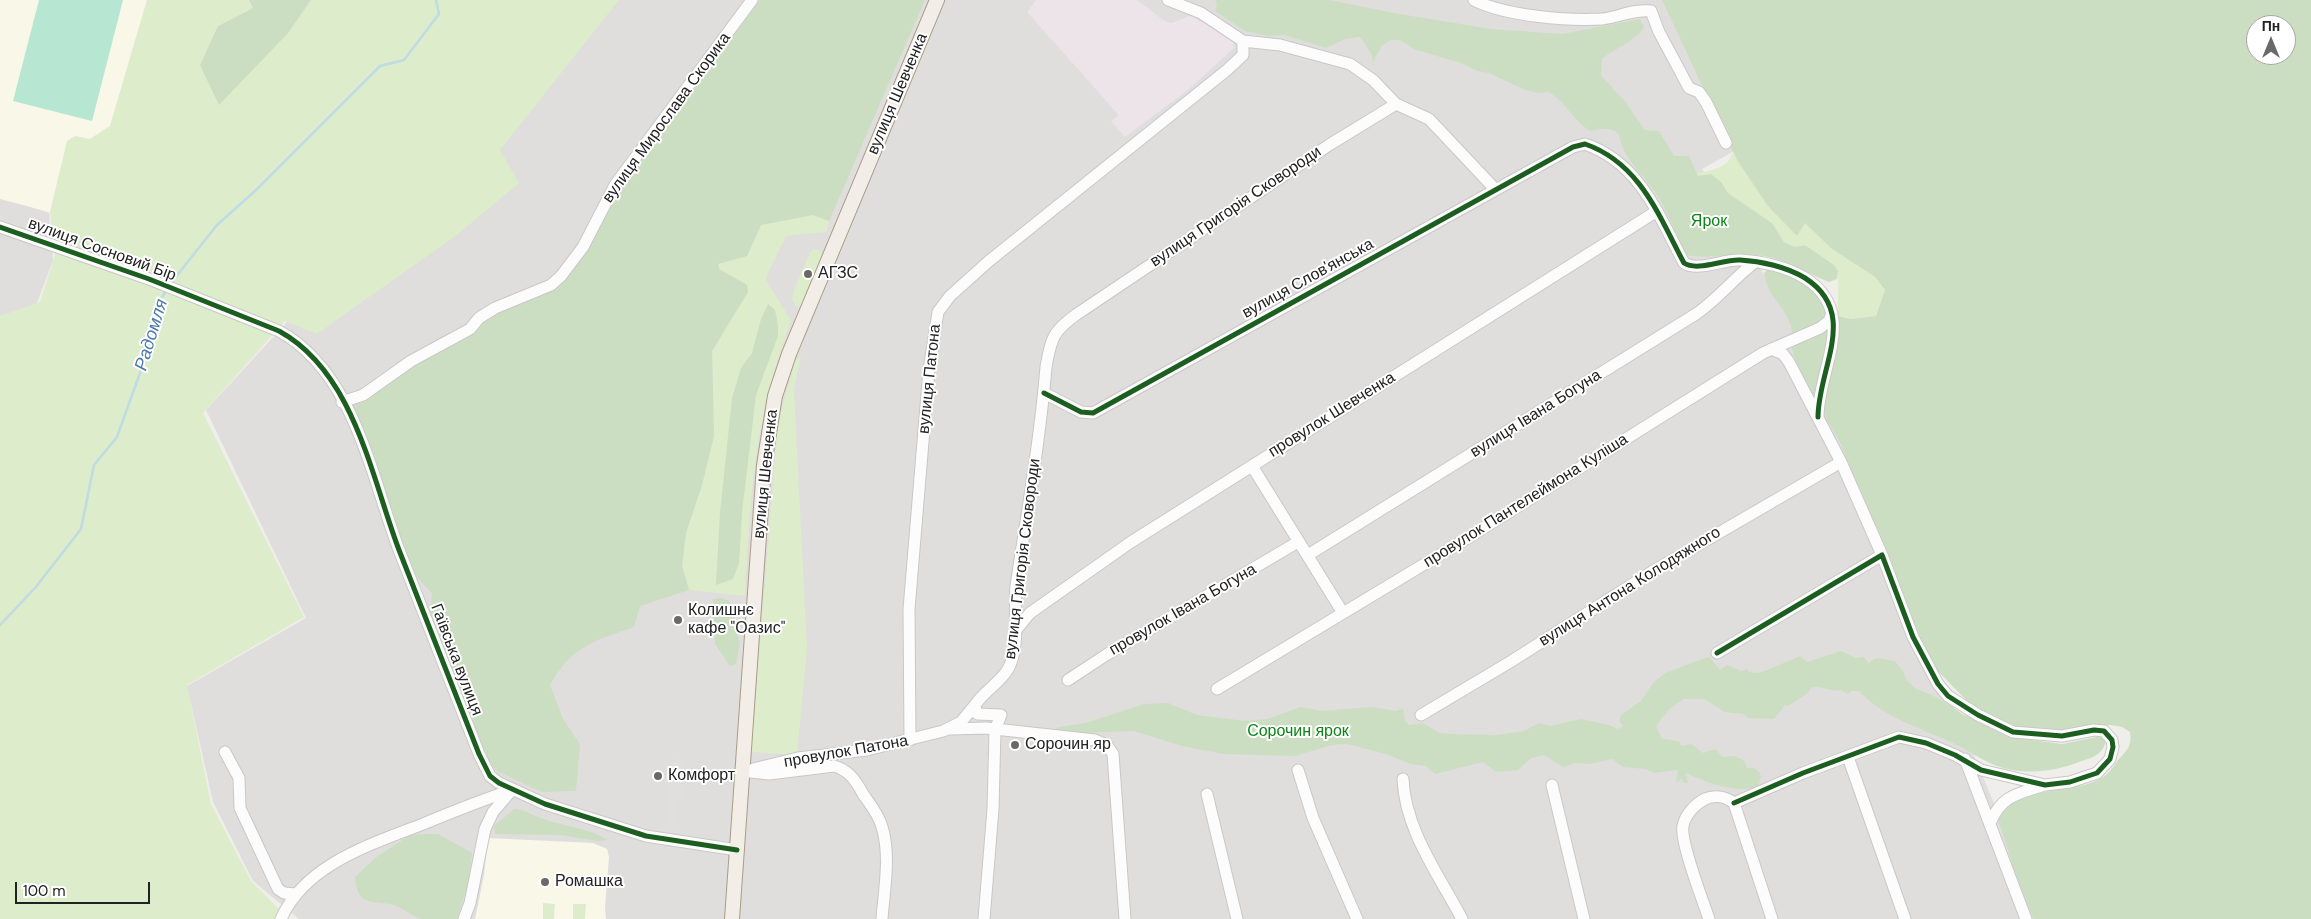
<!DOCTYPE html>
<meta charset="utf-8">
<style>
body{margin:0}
#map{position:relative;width:2311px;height:919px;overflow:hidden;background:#f0eeeb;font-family:"DM Sans",sans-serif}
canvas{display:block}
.north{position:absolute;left:2246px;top:15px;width:50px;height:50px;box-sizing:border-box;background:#fff;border:1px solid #a7a7a7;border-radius:50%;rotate:0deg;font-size:14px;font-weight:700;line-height:20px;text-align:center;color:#222}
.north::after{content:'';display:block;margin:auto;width:18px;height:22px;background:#6a6968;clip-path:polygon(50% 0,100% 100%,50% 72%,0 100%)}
.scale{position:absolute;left:15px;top:882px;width:135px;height:22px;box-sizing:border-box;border:2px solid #222;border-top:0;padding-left:6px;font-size:15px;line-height:18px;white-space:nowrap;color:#222;-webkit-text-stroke:4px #fff;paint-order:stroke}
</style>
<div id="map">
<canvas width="2311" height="919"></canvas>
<div class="north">Пн</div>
<div class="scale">100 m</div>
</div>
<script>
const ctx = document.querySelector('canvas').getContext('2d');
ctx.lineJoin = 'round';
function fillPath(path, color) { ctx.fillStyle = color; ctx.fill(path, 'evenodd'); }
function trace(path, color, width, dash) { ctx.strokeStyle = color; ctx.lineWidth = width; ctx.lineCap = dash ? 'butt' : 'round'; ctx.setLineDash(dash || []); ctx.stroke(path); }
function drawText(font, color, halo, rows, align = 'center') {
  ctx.font = font + ' "DM Sans",sans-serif'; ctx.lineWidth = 4; ctx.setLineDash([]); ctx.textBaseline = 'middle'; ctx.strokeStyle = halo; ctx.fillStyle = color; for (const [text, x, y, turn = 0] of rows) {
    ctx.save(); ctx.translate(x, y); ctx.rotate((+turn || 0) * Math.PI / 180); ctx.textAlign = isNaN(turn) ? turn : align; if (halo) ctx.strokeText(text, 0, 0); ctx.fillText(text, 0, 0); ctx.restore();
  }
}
const residential = new Path2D(`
 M616 0H1664L1736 150 1702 169 1799 334 2042 919H299L253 881 213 802 187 686 306 618 206 410 288 321Z
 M0 197 49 213 53 260 36 306 0 316Z`);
const industrial = new Path2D(`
 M1036 0H1137L1166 22 1172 23 1189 16 1193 17 1233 39 1234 48 1188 90 1125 137 1111 121 1118 116 1117 113 1027 12Z`);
const education = new Path2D(`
 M0 0H147L110 126 90 139 75 136 50 212 0 199Z
 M488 838 593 843 607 849 609 857 605 907 606 919H475L484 875Z`);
const grass = new Path2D(`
 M147 0H249L253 8 218 26 289 32 311 0H619L500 150 519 183 458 234 317 334 285 321 203 413 304 617 187 685 211 804 251 881 289 919H0V316L40 302 55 255 50 212 67 141 75 136 90 139 110 126Z
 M1733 152 1737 160 1797 236 1805 222 1832 249 1875 277 1885 290 1876 316 1851 319 1838 316 1823 327 1838 316V271L1834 265 1805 245 1795 247 1784 242 1772 223 1728 193 1722 183 1698 176 1696 173C1710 171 1729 168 1733 152Z
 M813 215 829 221 826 232 786 236 765 279 791 320C781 350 770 381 764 412 751 472 748 534 745 596L689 590 682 566 686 533 702 485 714 436 712 351 748 292 747 285 719 269 718 263 747 256 761 225Z
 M814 249 821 251 822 257 804 305 797 307 792 300 793 292 810 252Z
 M801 355 794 390 807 648 797 755 751 752 777 435 780 415 795 362Z
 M543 903 555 904 554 919H543Z
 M573 904H586L585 919H573Z`);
const forest = new Path2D(`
 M249 0H311L289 32 219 105 200 65 218 26 253 8Z
 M760 0H925L829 221 813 215 761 225 747 256 718 264 719 269 747 285 748 292 712 351 714 436 702 485 686 533 682 566 689 590 640 606 634 627C595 640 571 647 550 685L563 719 580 744 576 791 542 792 499 772 488 763 429 618 432 593 410 570 377 464 352 403 495 313 558 287 626 177Z
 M1215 0H1330L1393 13 1491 29 1562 34 1640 19 1644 27C1636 41 1615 48 1602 59L1601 75 1626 103 1645 130 1659 131 1674 156H1689L1698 176 1711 174 1722 183 1728 193 1772 223 1784 242 1795 247 1805 245 1834 265 1838 271 1837 279 1829 282C1803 272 1786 258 1756 255 1732 252 1709 260 1686 255 1676 234 1668 212 1655 192 1642 173 1622 158 1619 134 1610 127 1601 129 1590 131 1573 121 1566 102 1549 92L1537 93 1523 89 1489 73 1477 71 1461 63 1416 50 1400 40H1390L1381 47 1373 62 1371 53 1360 37 1345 39 1326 48 1284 35 1268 36 1245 31 1215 11 1217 5Z
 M1662 0H2311V919H2034L2020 888 1997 816C2020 782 2081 797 2107 774 2112 770 2115 763 2119 759 2128 749 2132 746 2130 732L2122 727 2110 725 2064 733 2014 727 1972 706 1931 664 1839 440 1797 372 1791 343 1818 331 1838 316 1851 319 1876 316 1885 290 1875 277 1832 249 1805 223 1797 236 1768 206 1737 160ZM2256 25H2286V55H2256Z
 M1769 268 1803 280 1829 308 1823 322 1792 333C1790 308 1768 301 1764 273Z
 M768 304 775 310 778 325V336L756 395 742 512 739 563 733 579 716 585 720 513 732 398 741 368 752 353 761 319Z
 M721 598 730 601 740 643 736 664 730 666 715 644 713 599Z
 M1841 651 1856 658 1864 657 1868 663 1876 658 1895 661 1903 671 1907 681 1915 688 1940 699 1964 715 1974 718 2016 738 2062 744 2101 736 2106 741C2102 755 2094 757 2082 761 2056 771 2030 775 2003 768 1985 763 1972 752 1955 744 1922 728 1885 719 1859 691H1851L1848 694 1841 690C1830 693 1821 684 1811 688L1808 693 1788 706 1785 705 1774 719 1748 718 1744 714 1724 712 1705 699H1684L1669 709 1656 726 1662 739 1679 741 1681 746 1691 744 1703 753 1715 749 1723 757 1735 756 1744 761 1747 768H1754L1760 773 1761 777 1758 787C1737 794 1705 782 1686 773L1688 783H1684L1682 779 1676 782 1678 770 1654 773 1646 769 1623 767 1612 759 1589 764 1575 763 1563 767 1544 755 1531 758 1518 770 1496 772 1483 762 1435 774 1426 766 1411 764 1386 754 1347 744 1332 745 1295 756 1224 754 1182 746 1134 731 1080 733 1055 730 1058 727 1086 723 1144 704 1168 703 1197 715 1245 721 1267 719 1301 707 1322 711 1372 707 1396 711 1403 708 1405 720 1409 725 1423 723 1439 733 1449 734 1498 735 1524 731 1539 723 1550 726 1581 719 1609 725 1618 729 1623 726 1619 720 1621 715 1641 701 1653 683 1665 673 1702 659 1709 657 1720 670 1727 665 1741 671 1747 669 1749 672 1757 673 1765 671 1800 656 1807 662Z
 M514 809C526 810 533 816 544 819 565 827 588 827 607 840L598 841 560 835 495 834 494 826Z
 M426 834H438L472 853 468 885 457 919C446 919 433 919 422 919 411 917 402 906 390 904 369 901 357 905 355 877L375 858 410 835Z`);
const pitch = new Path2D(`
 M39 0H123L92 121 13 101Z`);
const parking = new Path2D(`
 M673 759H682V802H675L674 830H666L667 761 673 762Z`);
const stream = new Path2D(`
 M171 283 217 225 255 191 380 66 404 60 439 14 436 0
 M0 625 35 588 81 529 94 465 117 437 145 359 157 304 167 290`);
const minor = new Path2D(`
 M1168 0 1201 13 1243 41 1280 45 1350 64 1373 80 1396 104 1429 119 1495 189
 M1474 0C1505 16 1568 21 1602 19 1619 17 1634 9 1651 11L1659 32 1689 88 1699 92 1706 102 1726 143
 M0 227 149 279 279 331C354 372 371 476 399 550 426 618 452 686 479 754L490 776 499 783 545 804 646 836 737 850
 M1771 349 1783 354 1789 362 1841 462 1882 555
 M1044 393 1081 412 1093 413 1573 147 1585 144C1640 163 1659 216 1684 263 1698 272 1723 259 1740 260 1761 261 1787 267 1805 278 1860 313 1818 368 1818 417
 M342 402 363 395 411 361 470 329 479 318 495 308 551 285 561 276 583 247 615 185 752 0
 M1252 466 1343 613
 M1308 555 1696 314C1718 299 1734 278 1755 262
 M1016 630 1030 613 1131 542 1657 211
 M1717 653 1882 555 1913 637 1938 684 1948 696 1978 715 2013 732 2062 736 2094 730 2104 731 2112 740 2113 747 2110 759 2097 773 2070 782 2045 785 1981 770 1955 755 1926 743 1899 737 1803 773 1734 803
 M1068 680 1106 655 1298 542
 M1217 689 1466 539 1763 353 1820 328 1829 321 1832 313
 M1421 715 1510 662 1655 570 1841 462
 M950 729 986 728 1095 740 1107 745 1113 754 1125 919
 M910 740 909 609 929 370 938 312 950 296 989 261 1227 70 1243 55V41
 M225 752 239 778 240 808 278 889 284 893 296 894
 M1848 757 1905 919
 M1965 759 2026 919
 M753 769 798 758 867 750 943 731 961 722 975 705
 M1298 770 1313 818 1357 919
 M741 771 769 774 834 766C849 770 856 781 863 794 870 804 879 815 882 827 891 856 884 890 882 919
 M1403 779C1405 830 1439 875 1462 919
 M1552 785 1584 919
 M1207 794 1237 919
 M1734 803 1772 919
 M1991 821C2003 794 2019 794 2044 785
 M281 919C305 864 372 844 423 824 452 812 482 800 512 790
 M464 919 470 903 485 829 493 812 511 791
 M984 919 993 809 995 730 1001 715 978 714 976 713 975 705C984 691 1000 683 1008 669 1021 646 1013 611 1016 586 1027 513 1040 440 1046 367 1051 338 1053 331 1077 314L1329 145 1396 104
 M1709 919C1703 901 1680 842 1683 826 1685 815 1695 804 1705 799 1714 795 1725 796 1734 803`);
const major = new Path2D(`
 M732 919 764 465 775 396 789 354 937 0`);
const cycleway = new Path2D(`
 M0 227 149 279 279 331C354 372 371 476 399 550 426 618 452 686 479 754L490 776 499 783 545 804 646 836 737 850
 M1044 393 1081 412 1093 413 1573 147 1585 144C1640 163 1659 216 1684 263 1698 272 1723 259 1740 260 1761 261 1787 267 1805 278 1860 313 1818 368 1818 417
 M1717 653 1882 555 1913 637 1938 684 1948 696 1978 715 2013 732 2062 736 2094 730 2104 731 2112 740 2113 747 2110 759 2097 773 2070 782 2045 785 1981 770 1955 755 1926 743 1899 737 1803 773 1734 803`);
const markers = [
 [808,274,5,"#6a6968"],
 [678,620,5,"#6a6968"],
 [1015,745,5,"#6a6968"],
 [658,776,5,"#6a6968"],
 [545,882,5,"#6a6968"]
];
const streetNames = [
 ["вулиця Шевченка",898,94,-67],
 ["вулиця Мирослава Скорика",667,118,-54],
 ["вулиця Григорія Сковороди",1236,207,-34],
 ["вулиця Сосновий Бір",102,250,20],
 ["вулиця Слов'янська",1308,279,-29],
 ["вулиця Патона",930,379,-84],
 ["вулиця Івана Богуна",1536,414,-32],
 ["провулок Шевченка",1332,415,-32],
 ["вулиця Шевченка",766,474,-84],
 ["провулок Пантелеймона Куліша",1526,501,-32],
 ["вулиця Григорія Сковороди",1023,559,-83],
 ["вулиця Антона Колодяжного",1630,587,-32],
 ["провулок Івана Богуна",1183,610,-30],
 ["Гаївська вулиця",456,660,69],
 ["провулок Патона",846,752,-10]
];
const parkNames = [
 ["Ярок",1709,222],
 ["Сорочин ярок",1298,732]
];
const poiNames = [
 ["АГЗС",818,274],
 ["Колишнє",688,611],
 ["кафе \"Оазис\"",688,629],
 ["Сорочин яр",1025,745],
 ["Комфорт",668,776],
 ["Ромашка",555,882]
];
const waterNames = [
 ["Радомля",152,335,-73]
];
fillPath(residential, '#dfdedc');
fillPath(industrial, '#ede4e9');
fillPath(education, '#f8f7e8');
fillPath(grass, '#ddeccb');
fillPath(forest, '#cbdec1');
fillPath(pitch, '#b7e6d2');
fillPath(parking, '#e0dfde');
trace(stream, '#bfdbe3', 2.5);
trace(minor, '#c9c8c7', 13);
trace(major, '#a79c86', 16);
trace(minor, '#fdfcfc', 11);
trace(major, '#f3ede7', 14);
trace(cycleway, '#1b5e20', 5);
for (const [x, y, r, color] of markers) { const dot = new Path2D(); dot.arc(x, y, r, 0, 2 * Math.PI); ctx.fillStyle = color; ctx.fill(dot); trace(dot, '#fff', 2); }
drawText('16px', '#222', '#fff', streetNames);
drawText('16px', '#0c8416', '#fff', parkNames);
drawText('16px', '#222', '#fff', poiNames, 'left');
drawText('italic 18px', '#4a7aab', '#fff', waterNames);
</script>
